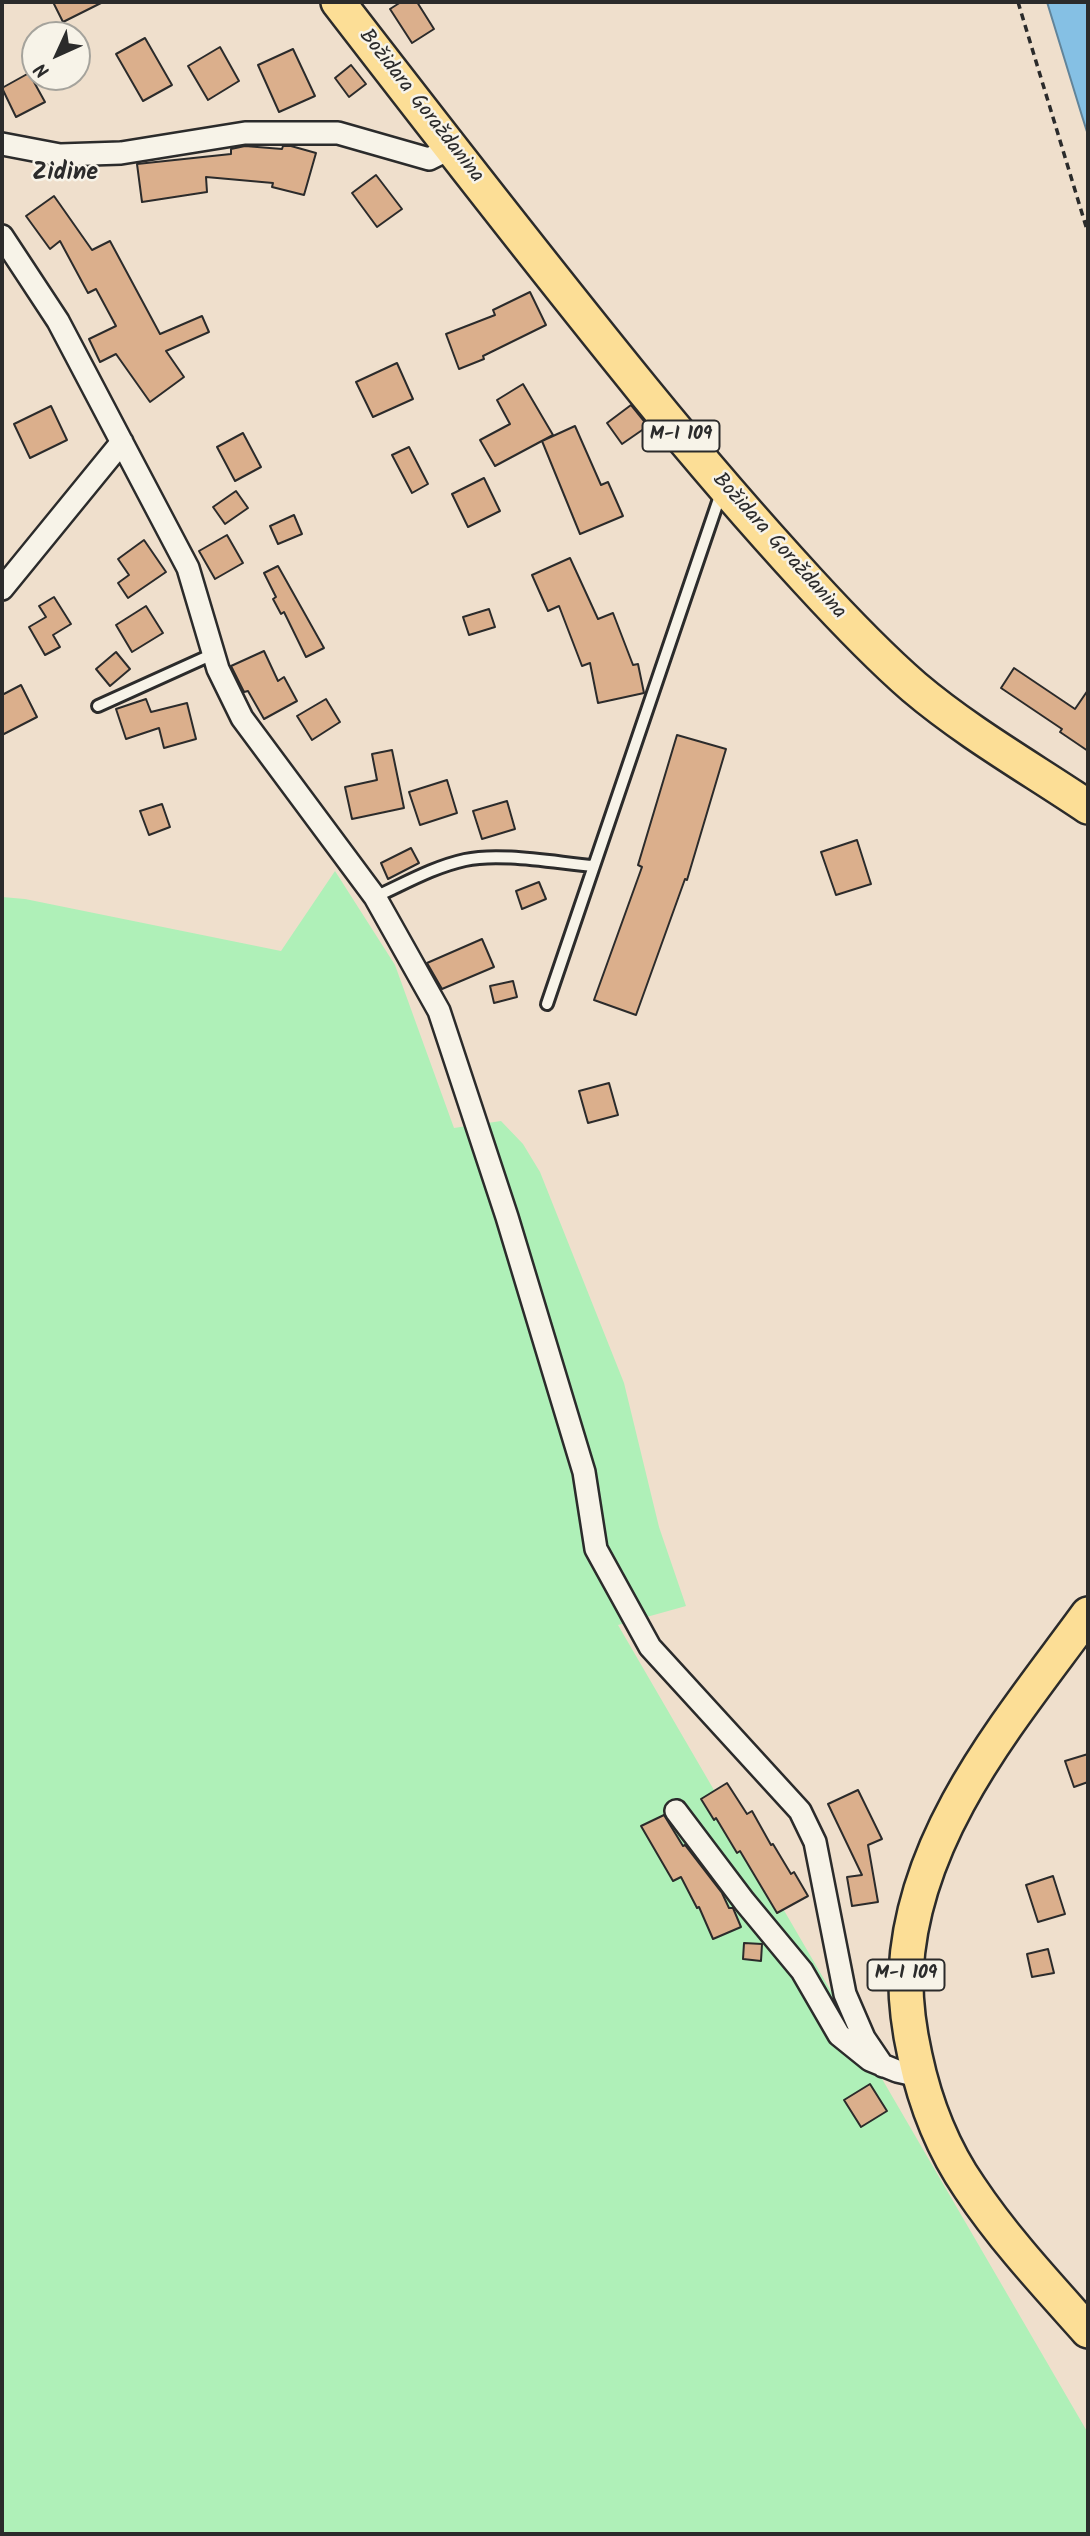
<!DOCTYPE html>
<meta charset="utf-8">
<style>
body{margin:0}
#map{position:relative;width:1090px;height:2536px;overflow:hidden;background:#efdfcc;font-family:Kalam,sans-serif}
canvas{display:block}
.frame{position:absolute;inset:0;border:4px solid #2b2b2b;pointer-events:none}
.north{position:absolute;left:21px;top:21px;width:70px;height:70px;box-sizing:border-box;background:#f7f3e8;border:2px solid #a5a39c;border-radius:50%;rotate:225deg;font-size:19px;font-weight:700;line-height:28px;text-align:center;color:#2b2b2b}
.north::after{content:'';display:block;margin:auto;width:24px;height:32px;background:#2b2b2b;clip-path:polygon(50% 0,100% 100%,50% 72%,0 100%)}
</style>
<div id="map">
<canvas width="1090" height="2536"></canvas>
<div class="frame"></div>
<div class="north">N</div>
</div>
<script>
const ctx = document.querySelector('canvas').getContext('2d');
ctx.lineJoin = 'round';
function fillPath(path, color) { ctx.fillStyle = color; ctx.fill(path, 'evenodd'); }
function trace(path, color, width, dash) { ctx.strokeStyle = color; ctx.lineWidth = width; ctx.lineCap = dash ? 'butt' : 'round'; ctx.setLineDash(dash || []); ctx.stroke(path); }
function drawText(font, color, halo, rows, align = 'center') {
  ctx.font = font + ' Kalam,sans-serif'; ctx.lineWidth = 5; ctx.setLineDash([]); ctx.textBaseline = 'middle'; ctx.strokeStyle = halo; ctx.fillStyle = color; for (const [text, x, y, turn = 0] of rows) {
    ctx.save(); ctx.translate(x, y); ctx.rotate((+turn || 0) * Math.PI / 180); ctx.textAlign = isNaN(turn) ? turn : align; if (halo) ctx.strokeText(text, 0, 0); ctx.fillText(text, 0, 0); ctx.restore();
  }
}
const green = new Path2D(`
 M335 871 395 965 454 1128 501 1121 523 1144 540 1172 624 1383 659 1527 686 1606 618 1625 1088 2433V2534H2V897L25 899 281 951Z`);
const water = new Path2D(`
 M1047 2H1088V135L1082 116Z`);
const building = new Path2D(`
 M53 2H103L63 22Z
 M401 2H417L434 29 412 43 390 9Z
 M145 38 172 85 143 101 116 54Z
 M220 47 239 81 208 100 188 66Z
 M293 49 315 96 279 112 258 65Z
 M351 65 366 84 349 97 335 78Z
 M29 73 45 102 16 117 2 88Z
 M245 146 282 149 283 146H291L316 153 304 195 272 187 273 183 206 177 207 192 142 202 137 164 231 154V149Z
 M376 175 402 209 377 227 352 193Z
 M54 196 92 250 110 241 160 334 202 316 209 332 166 351 184 377 150 402 116 354 100 362 89 339 116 326 96 289 88 293 60 241 50 249 26 216Z
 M530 292 546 325 483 356 484 359 459 369 446 334 495 315 493 310Z
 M397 363 413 399 373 417 356 382Z
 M523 384 553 435 495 466 480 440 510 424 497 400Z
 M631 405 648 426 622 444 607 423Z
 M51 406 67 440 30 458 14 424Z
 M575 426 601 485 608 482 623 516 580 534 542 441Z
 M243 433 261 467 235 481 217 447Z
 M409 447 428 484 412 493 392 455Z
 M484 478 500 511 468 527 452 494Z
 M236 491 248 508 225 524 213 507Z
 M294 515 302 534 278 544 270 526Z
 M227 535 243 563 215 579 199 551Z
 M144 540 166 572 128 598 118 583 129 575 118 559Z
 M570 558 598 619 613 613 633 665 638 664 644 693 598 703 590 663 582 666 559 606 548 611 532 575Z
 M278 566 324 648 306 657 284 612 281 614 273 599 276 597 264 573Z
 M54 597 71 624 53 635 60 647 45 655 29 627 46 617 39 606Z
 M146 606 163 633 132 652 116 625Z
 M489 609 495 627 469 635 463 617Z
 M264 651 278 681 284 677 297 701 264 719 248 691 244 692 231 666Z
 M116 652 130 669 110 686 96 669Z
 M1014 668 1075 709 1088 690V751L1060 732 1062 729 1001 688Z
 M21 685 37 717 2 735V695Z
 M146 699 151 712 187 703 196 739 164 748 159 728 126 739 116 709Z
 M326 699 340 722 312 740 297 716Z
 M677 735 726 749 687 880 685 879 636 1015 594 1000 642 867 638 865Z
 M392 750 404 808 352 819 345 787 377 780 372 754Z
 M447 780 457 813 420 825 409 792Z
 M507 801 515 829 482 839 473 811Z
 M162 804 170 827 149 835 140 811Z
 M857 840 871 884 836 895 821 852Z
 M411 848 419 863 388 879 381 863Z
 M539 882 546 899 522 909 516 891Z
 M482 939 494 967 442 989 427 963Z
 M513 981 517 997 494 1003 490 986Z
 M609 1083 618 1115 588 1123 579 1091Z
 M1088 1754V1782L1074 1787 1065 1761Z
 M727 1783 747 1814 752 1811 771 1845 773 1844 791 1874 794 1872 808 1896 777 1913 740 1851 737 1853 716 1818 714 1820 701 1799Z
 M858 1790 882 1839 868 1845 878 1902 852 1906 847 1877 862 1875 828 1804Z
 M664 1815 683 1846 685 1845 722 1893 729 1908H733L741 1927 713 1939 699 1907 697 1908 681 1877 673 1881 641 1826Z
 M1053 1876 1065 1914 1038 1922 1026 1885Z
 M744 1943 762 1944 761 1961 743 1959Z
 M1048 1949 1054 1973 1032 1977 1027 1954Z
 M870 2084 887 2111 861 2127 844 2100Z`);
const path = new Path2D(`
 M1018 2 1088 233`);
const lane = new Path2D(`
 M98 706 213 654
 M375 897C404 884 433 867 465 860 500 852 557 863 594 866
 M547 1004 722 490`);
const street = new Path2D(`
 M2 144 60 155 121 153 245 133H338L429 159 451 148
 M2 236 58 321 188 568 218 669 242 718 375 897 439 1011 507 1217 584 1472 596 1549 650 1647 800 1811 815 1842 845 1994 864 2038 883 2066
 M2 589 122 442
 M676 1811 744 1901 802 1971 839 2035 870 2060 897 2071 919 2076`);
const primary = new Path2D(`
 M338 2C439 133 540 263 644 391 697 456 751 519 808 581 842 618 876 654 914 687 967 732 1030 768 1088 807
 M1088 1614C1010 1721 913 1833 906 1972 905 2001 909 2029 915 2056 925 2103 943 2149 970 2188 1004 2239 1047 2285 1088 2331`);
const shields = [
 [681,436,77],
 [906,1975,77]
];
const shieldNames = [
 ["M-I 109",681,436],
 ["M-I 109",906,1975]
];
const streetNames = [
 ["Božidara Goraždanina",420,107,52],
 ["Božidara Goraždanina",778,547,48]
];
const quarterNames = [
 ["Zidine",65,175]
];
fillPath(green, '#aff0b8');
fillPath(water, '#85c0e4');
trace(water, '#61849a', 2);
fillPath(building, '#dbaf8c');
trace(building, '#2b2b2b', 2);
trace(lane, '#2b2b2b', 16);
trace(street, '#2b2b2b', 26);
trace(primary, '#2b2b2b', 38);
trace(path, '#2b2b2b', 3.5, [7, 5]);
trace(lane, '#f7f3e8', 10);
trace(street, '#f7f3e8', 21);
trace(primary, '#fcde96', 33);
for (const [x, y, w] of shields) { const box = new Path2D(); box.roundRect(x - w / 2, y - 15.5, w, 31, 5); ctx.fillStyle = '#f7f3e8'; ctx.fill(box); trace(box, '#2b2b2b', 2); }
drawText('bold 19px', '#2b2b2b', null, shieldNames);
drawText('21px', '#2b2b2b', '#f7f3e8', streetNames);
drawText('bold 24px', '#2b2b2b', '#f7f3e8', quarterNames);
</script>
